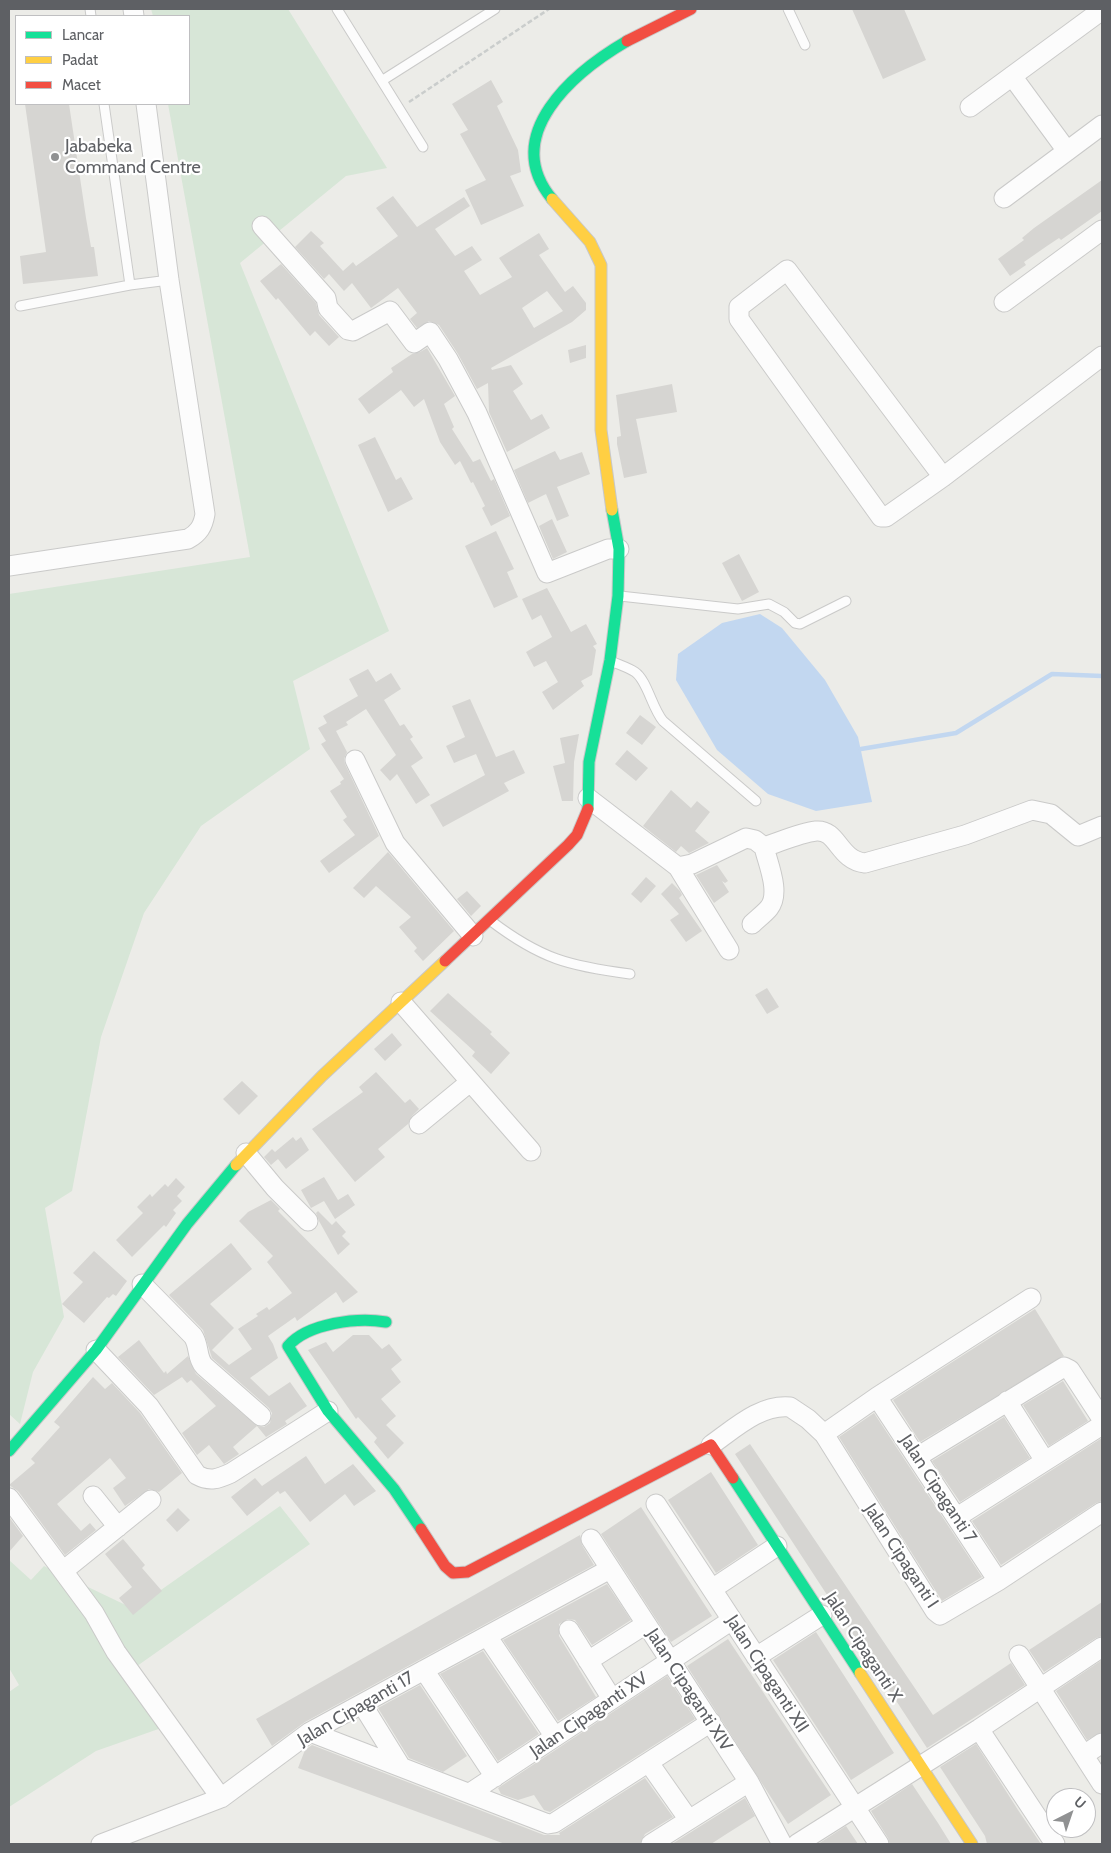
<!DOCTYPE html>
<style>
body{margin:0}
#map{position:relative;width:1111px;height:1853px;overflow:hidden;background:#ecece8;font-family:Cabin,sans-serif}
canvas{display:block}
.frame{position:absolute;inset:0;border:10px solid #5e6064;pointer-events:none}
.legend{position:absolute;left:15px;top:15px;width:175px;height:90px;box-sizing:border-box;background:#fff;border:1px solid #bfbfc1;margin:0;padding:6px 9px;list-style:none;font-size:15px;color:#5e6064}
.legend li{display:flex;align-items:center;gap:10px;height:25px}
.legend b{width:25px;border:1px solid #bfbfc1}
.north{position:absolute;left:1046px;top:1788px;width:50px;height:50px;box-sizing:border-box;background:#fff;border:1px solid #bfbfc1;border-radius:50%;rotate:41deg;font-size:14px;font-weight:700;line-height:20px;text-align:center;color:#5e6064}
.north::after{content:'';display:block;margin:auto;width:18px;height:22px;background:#909192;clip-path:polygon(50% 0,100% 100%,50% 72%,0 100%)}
</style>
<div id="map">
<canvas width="1111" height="1853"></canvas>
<div class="frame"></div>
<ul class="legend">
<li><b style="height:6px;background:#16e098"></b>Lancar</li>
<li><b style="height:6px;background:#ffcf43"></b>Padat</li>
<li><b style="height:6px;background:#f24e42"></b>Macet</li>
</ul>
<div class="north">U</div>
</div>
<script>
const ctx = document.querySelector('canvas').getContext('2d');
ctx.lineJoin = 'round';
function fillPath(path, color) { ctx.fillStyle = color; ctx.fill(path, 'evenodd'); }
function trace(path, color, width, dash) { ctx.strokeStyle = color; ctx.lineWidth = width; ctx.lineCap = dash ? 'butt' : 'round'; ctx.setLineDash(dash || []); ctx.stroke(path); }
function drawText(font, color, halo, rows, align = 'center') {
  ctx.font = font + ' Cabin,sans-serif'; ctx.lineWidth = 4.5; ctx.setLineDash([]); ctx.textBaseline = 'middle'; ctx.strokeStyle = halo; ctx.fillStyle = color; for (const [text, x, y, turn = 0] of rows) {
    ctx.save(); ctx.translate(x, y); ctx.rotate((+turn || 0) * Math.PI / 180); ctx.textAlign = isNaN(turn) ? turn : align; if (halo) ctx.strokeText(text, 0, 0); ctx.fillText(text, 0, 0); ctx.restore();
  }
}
const green = new Path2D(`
 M151 9H288L387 168 346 176 240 263 389 631 293 681 310 749 201 826 144 913 101 1037 72 1191 45 1208 64 1317 33 1372 20 1424 9 1414V594L250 557 168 104H189V16H153Z
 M280 1506 310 1544 130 1671 167 1726 96 1751 9 1807V1692L19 1685 9 1668V1560L31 1580 44 1566 134 1609Z`);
const water = new Path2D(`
 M760 614 782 628 825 680 858 737 872 802 816 811 768 794 717 750 676 680 678 654 722 623Z`);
const stream = new Path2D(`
 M861 749 956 733 1052 674 1102 676`);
const building = new Path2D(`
 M852 9H904L926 60 883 79Z
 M491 80 503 102 497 106 518 150 521 172 510 176 524 206 481 225 465 190 486 180 460 134 468 130 452 104Z
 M25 104H69L86 218 91 247H94L98 276 23 284 20 256 46 252Z
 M1102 180V211L1061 240 1059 238 1047 246 1024 262 1026 265 1010 276 998 259 1024 240 1022 238 1034 228Z
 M393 196 417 227 464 197 470 206 435 229 455 256 472 246 482 260 464 271 480 295 512 277 499 258 539 233 549 249 539 255 565 292 573 286 586 303V310L572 322 491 368 492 370 511 365 523 384 513 391 531 420 542 414 550 428 507 452 489 412 488 383 477 389 458 354 439 325 429 321 417 328 410 319 417 313 398 288 371 308 352 283 344 291 329 274 324 279 295 247 311 231 324 243 320 246 343 271 353 262 356 266 398 236 376 208ZM547 291 563 311 534 328 522 308Z
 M281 264 316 303 319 315 339 337 329 346 315 331 310 336 278 298 276 300 260 281Z
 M586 345V358L570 363 568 350Z
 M427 348 455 396 444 404 454 427 452 429 473 462 480 459 491 481 494 479 510 516 491 526 482 508 485 506 473 482 471 483 460 461 455 465 440 442 424 399 414 407 401 390 369 414 358 399 393 372 391 368 412 354 420 352Z
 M672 384 677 412 636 419 647 473 624 478 617 444V437L621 436 616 395Z
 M375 437 396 480 401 477 413 499 388 512 358 445Z
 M555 451 560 460 582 452 590 474 557 487 569 516 557 521 546 494 528 503 514 470Z
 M552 519 567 552 553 559 539 526Z
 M496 531 514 569 507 572 518 597 494 608 465 546Z
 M739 554 759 592 742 601 722 563Z
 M547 588 571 632 586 624 597 644 593 646 596 650 592 675 581 681 584 686 553 710 542 692 558 682 546 661 534 667 526 652 552 637 541 615 532 620 522 599Z
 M368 669 376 682 391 673 401 689 384 700 400 726 404 724 413 737 410 739 423 758 411 766 430 795 416 804 397 774 390 781 380 770 396 755 366 709 346 722 348 725 336 731 347 752 344 759 345 764 379 836 329 873 320 861 355 835 343 820 347 817 330 791 341 784 340 782 344 779 321 744 326 741 318 728 327 723 323 716 358 696 349 679Z
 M470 699 496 757 514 750 525 773 504 783 509 791 443 827 430 805 485 775 476 754 454 763 446 746 465 737 452 706Z
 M640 715 656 727 642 745 626 733Z
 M579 734 574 762 573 801H562L553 766 565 763 560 738Z
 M627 750 648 768 636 781 615 764Z
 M671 790 691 808 697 801 710 812 695 831 709 843 689 853 681 846 676 852 643 826Z
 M388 852 454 931 423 961 414 951 417 948 399 927 411 917 376 886 364 898 353 888Z
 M717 865 728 881 725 883 722 881 729 892 714 903 696 875Z
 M646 877 656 886 641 903 631 894Z
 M672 883 680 891 682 895 679 898 702 931 686 942 670 920 679 914 661 894Z
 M467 891 481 906 471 916 457 899Z
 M767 988 779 1007 767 1014 755 995Z
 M448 993 492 1032 490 1034 510 1053 491 1074 472 1056 475 1052 430 1011Z
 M392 1033 402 1045 385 1061 374 1049Z
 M376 1072 405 1103 410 1099 419 1109 412 1116 408 1124 378 1149 385 1157 355 1182 312 1129 363 1092 359 1087Z
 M242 1081 258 1096 239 1115 223 1099Z
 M293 1137 296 1141 301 1137 309 1150 286 1169 278 1159 271 1165 264 1157 272 1149 275 1152Z
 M324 1177 338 1200 348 1194 355 1205 335 1219 324 1201 311 1208 301 1190Z
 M176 1178 185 1187 177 1196 182 1201 173 1210 176 1213 166 1227 164 1225 132 1257 116 1240 143 1213 137 1207 150 1194 152 1197 165 1184 168 1187Z
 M271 1200 280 1209 278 1211 358 1292 343 1303 336 1292 297 1321 295 1317 268 1336 273 1344 278 1358 250 1378 269 1396 290 1382 307 1406 285 1421 287 1424 266 1437 257 1426 264 1427 270 1423 272 1413 269 1408 212 1358 203 1330 169 1295 231 1243 252 1269 210 1304 234 1328 212 1350 229 1365 252 1349 238 1329 258 1316 256 1314 267 1307 269 1310 292 1293 267 1262 273 1256 239 1221 248 1212Z
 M318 1211 332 1225 336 1221 346 1232 342 1236 350 1244 338 1255 319 1221 316 1213Z
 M94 1251 127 1281 116 1296 113 1294 109 1298 107 1297 84 1323 62 1304 83 1282 73 1273Z
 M1035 1309 1064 1356 920 1442 893 1400Z
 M353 1335H369L382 1349 389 1344 402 1360 391 1369 401 1382 381 1399 396 1416 386 1425 404 1443 388 1459 374 1442 377 1438 358 1417 356 1419 308 1350 326 1342 333 1352Z
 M139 1340 164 1373 166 1371 167 1374 188 1356 196 1374 257 1426 233 1447 239 1454 224 1464 209 1445 197 1455 182 1433 216 1406 191 1380 187 1383 182 1377 154 1395 118 1357Z
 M93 1377 105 1389 112 1383 140 1413 182 1473 159 1492 149 1489 125 1506 113 1488 126 1478 110 1458 57 1504 81 1531 90 1523 96 1530 65 1555 18 1491 9 1485 35 1463 31 1459 60 1427 54 1422Z
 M1063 1381 1088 1421 1049 1446 1023 1405Z
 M874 1413 982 1577 942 1601 839 1437Z
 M1004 1417 1030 1458 960 1502 932 1461Z
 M1102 1438V1501L1096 1503 1001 1565 972 1521Z
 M750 1444 933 1715 1011 1663 1025 1685 927 1748 735 1454Z
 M306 1456 325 1484 353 1464 376 1491 354 1506 345 1494 310 1522 285 1491 280 1494 278 1491 247 1516 231 1497 255 1478 262 1486Z
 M711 1472 758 1545 716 1573 668 1500Z
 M641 1507 712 1616 671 1642 601 1534Z
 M178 1508 190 1520 177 1532 166 1520Z
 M9 1517 23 1536 9 1552Z
 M580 1535 582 1545 594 1565 305 1722 272 1746 256 1719Z
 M123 1539 145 1565 142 1568 162 1591 133 1615 119 1598 132 1587 105 1554Z
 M607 1584 631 1620 592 1645 575 1620 568 1619 559 1624V1636L596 1697 558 1721 503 1640Z
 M1102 1602V1636L1096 1638 1044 1672 1029 1650Z
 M816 1632 894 1753 851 1780 773 1660Z
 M728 1639 831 1795 788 1824 687 1666Z
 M483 1651 539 1734 498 1761 440 1674Z
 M1102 1660V1732L1087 1740 1056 1691Z
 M667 1676 695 1719 550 1812 544 1810 534 1795 518 1800 501 1794 498 1788Z
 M420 1685 467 1756 443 1772 409 1758 378 1708Z
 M976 1744 1018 1810 1041 1844H987L985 1836 940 1767Z
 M312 1745 544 1835H560L559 1833 645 1778 673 1817 645 1834 640 1844H505L298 1768 305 1750Z
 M912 1784 938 1823 951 1844H890L888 1838 871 1811Z
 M745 1798 755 1816 728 1833 711 1844H672Z
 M846 1826 858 1844H818Z`);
const path = new Path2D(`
 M409 102 549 9`);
const lane = new Path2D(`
 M90 9 91 16
 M337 9 423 147
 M788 9 805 45
 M383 80 495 9
 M104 104 130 285
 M20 306 130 285 169 280
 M620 596 738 609 769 604 784 612 795 623 800 624 846 601
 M613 662C620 665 629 668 635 672 647 680 652 708 663 721L756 801
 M491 921C541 959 569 966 630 974`);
const street = new Path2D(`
 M133 9 134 16
 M1012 76 1067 151
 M970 107 1102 10
 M1004 198 1102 125
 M262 226 326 298 328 308 348 330 353 331 390 311 414 343 430 332 448 359 477 413 547 573 608 549H619
 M1004 302 1102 230
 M943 477 787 270 739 307V319L881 517H886L943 477 1102 356
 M9 566 188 539C199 533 203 526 205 514L169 280 146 104
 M355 760 395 843 473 936
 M588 798 678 867 692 864 746 838 755 840 764 847C780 842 799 833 816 831 838 829 838 860 865 863L965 835 1032 810 1051 814 1078 836 1102 826
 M678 867 729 950
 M752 924C757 919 764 914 769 908 781 893 768 864 764 847
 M401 1002 531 1151
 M419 1124 470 1082
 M246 1153 275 1188 308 1221
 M142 1284 193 1336C200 1346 196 1357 204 1366L261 1416
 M96 1350 149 1406 197 1475C210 1482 218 1479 231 1473L328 1411
 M877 1397 998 1581
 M1007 1401 1045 1461
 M824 1434 877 1397 1031 1298
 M711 1445C734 1429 760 1404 790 1407L808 1419 824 1434 935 1611 940 1615 998 1581 1102 1512
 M917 1457 1064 1367 1070 1370 1102 1419
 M93 1496 118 1527
 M9 1498 94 1613 116 1652 221 1798
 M656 1504 879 1844
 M957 1517 1102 1425
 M591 1539 749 1782 782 1844
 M63 1571 151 1500
 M712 1589 777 1546
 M569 1630 612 1699
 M487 1636 555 1737
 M1019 1655 1102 1784
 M756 1657 822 1615
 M588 1661 646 1624
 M424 1670 495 1777
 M362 1704 401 1767
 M979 1729 1055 1844
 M310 1732 548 1824 554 1823 711 1722
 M1084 1755 1102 1743
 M649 1763 689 1820
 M470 1793 732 1620
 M101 1844 221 1798 310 1732 610 1569
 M651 1844 749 1782
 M797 1844 979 1729 1102 1647`);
const fast = new Path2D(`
 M552 199C499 135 574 72 627 41
 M588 809 589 762 610 660 618 596 619 549 612 510
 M386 1322C358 1317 308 1323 288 1346L328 1411 394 1489 421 1529
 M9 1451 96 1350 187 1224 236 1165
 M733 1478 860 1673`);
const slow = new Path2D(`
 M552 199 590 242 601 265V430L612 510
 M236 1165 322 1076 445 961
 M860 1673 972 1844`);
const jam = new Path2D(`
 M627 41 691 9
 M445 961 568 845 577 835 588 809
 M421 1529 445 1566 453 1573 467 1572 711 1445 733 1478`);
const markers = [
 [55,157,5,"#909192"]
];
const poiNames = [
 ["Jababeka",65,147],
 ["Command Centre",65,168]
];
const streetNames = [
 ["Jalan Cipaganti 7",938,1489,57],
 ["Jalan Cipaganti I",901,1556,57],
 ["Jalan Cipaganti X",863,1647,57],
 ["Jalan Cipaganti XII",767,1674,57],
 ["Jalan Cipaganti XIV",689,1690,57],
 ["Jalan Cipaganti 17",356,1709,-30],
 ["Jalan Cipaganti XV",589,1715,-34]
];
fillPath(green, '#d7e6d7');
fillPath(water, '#c2d7f0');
trace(stream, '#c2d7f0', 4.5);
fillPath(building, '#d6d5d2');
trace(lane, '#cacac9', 11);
trace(street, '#cacac9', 21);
trace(fast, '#c8c8c8', 13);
trace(slow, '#c8c8c8', 13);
trace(jam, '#c8c8c8', 13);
trace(path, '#cacdcc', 2.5, [5, 2.5]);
trace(lane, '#fcfcfc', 9);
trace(street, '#fcfcfc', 19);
trace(fast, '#16e098', 11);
trace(slow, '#ffcf43', 11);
trace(jam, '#f24e42', 11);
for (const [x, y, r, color] of markers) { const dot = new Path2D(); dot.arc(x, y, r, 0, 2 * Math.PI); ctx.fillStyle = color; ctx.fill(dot); trace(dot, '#fff', 2); }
drawText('18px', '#5e6064', '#fff', poiNames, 'left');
drawText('18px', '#5e6064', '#fff', streetNames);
</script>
